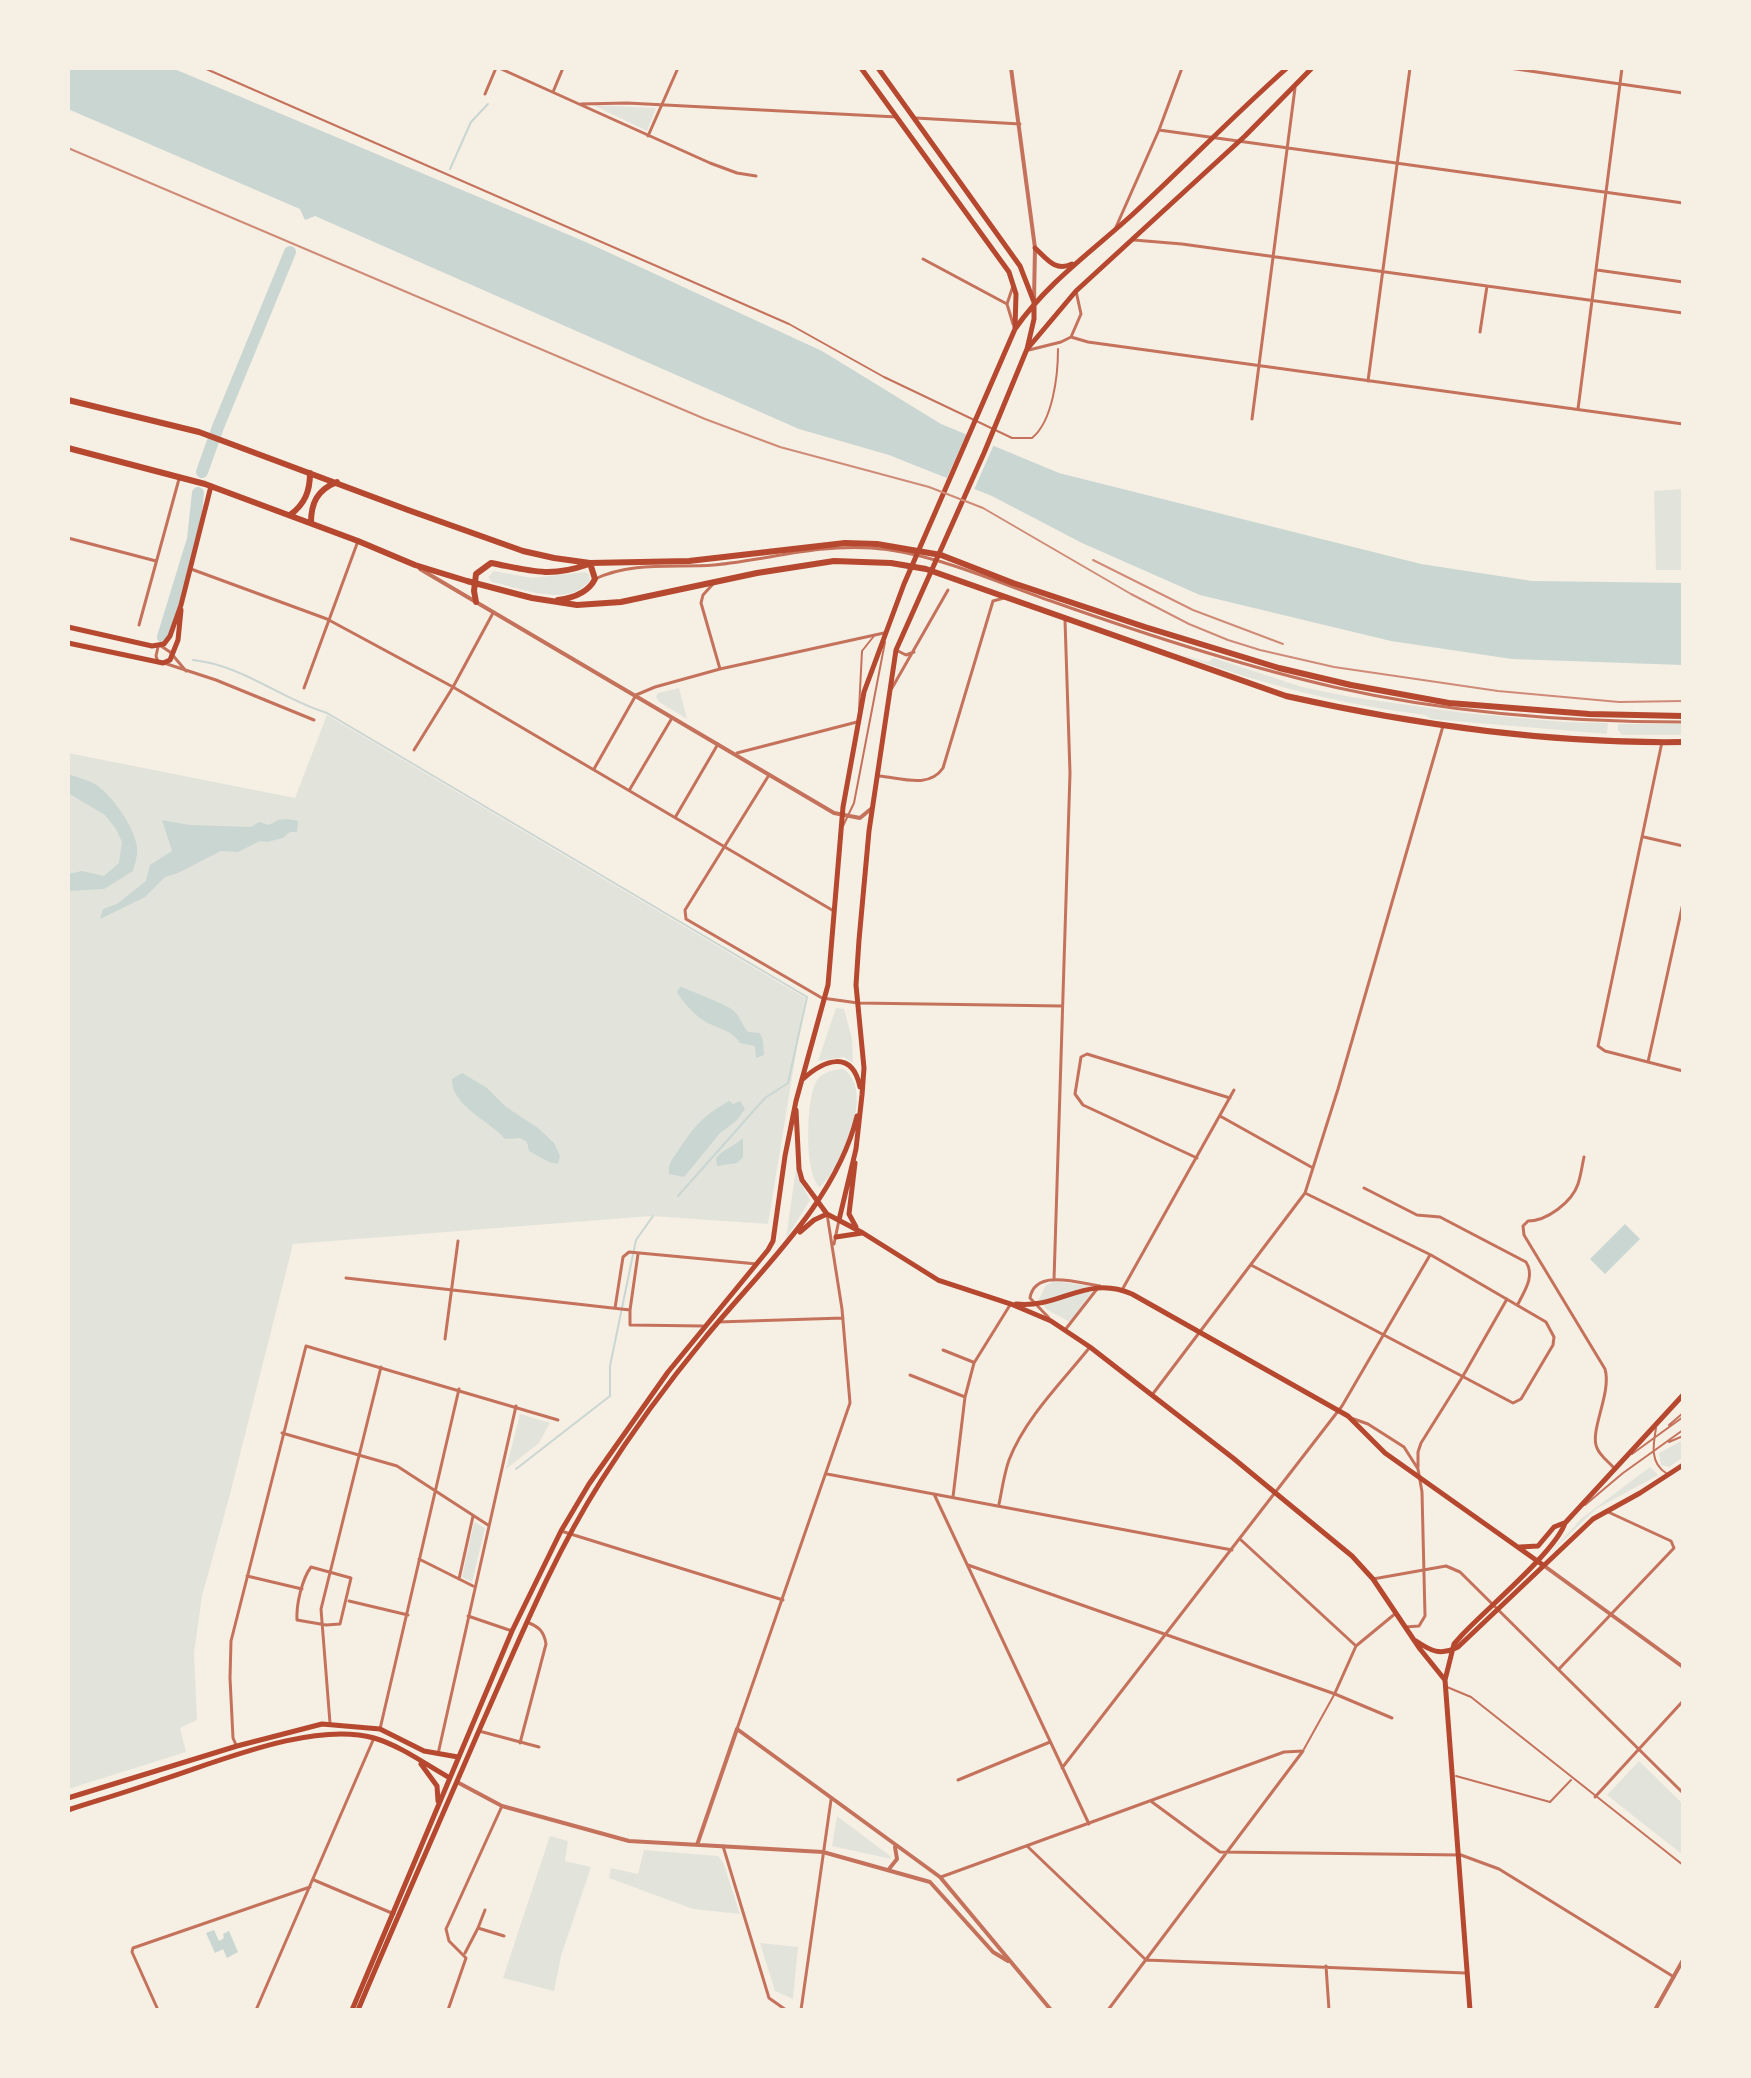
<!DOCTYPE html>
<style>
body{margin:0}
#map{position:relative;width:1751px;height:2078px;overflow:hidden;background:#f6efe4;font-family:Roboto,sans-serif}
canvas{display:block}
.frame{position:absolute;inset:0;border:70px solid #f6efe4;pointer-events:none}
</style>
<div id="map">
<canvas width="1751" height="2078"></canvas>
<div class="frame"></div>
</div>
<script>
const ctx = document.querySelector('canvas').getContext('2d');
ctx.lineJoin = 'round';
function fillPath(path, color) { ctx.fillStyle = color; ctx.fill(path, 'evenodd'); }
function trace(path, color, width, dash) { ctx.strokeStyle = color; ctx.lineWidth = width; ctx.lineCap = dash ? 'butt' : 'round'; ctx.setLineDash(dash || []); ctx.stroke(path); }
const green = new Path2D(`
 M593 105 656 108 647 131Z
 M1683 489V570H1656L1654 491Z
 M494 571 532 578 585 572 589 574 590 580C570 609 520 588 492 582L488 577Z
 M1178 654 1208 662 1214 658 1302 687 1351 697 1465 713 1564 722 1608 723 1607 734 1431 719 1425 715C1338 704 1262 684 1178 654Z
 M679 688 687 719 659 702 656 697 658 693Z
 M327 715 805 998 768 1224 651 1216 293 1244 229 1498 202 1596 194 1653 197 1720 180 1728 186 1752 68 1789V753L295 798Z
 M1618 724H1683V735H1622L1618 730Z
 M836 1008 844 1009 852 1038 853 1063 844 1057 818 1061Z
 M843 1069C876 1089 842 1167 820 1187 804 1175 806 1100 816 1082 821 1072 832 1070 843 1069Z
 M797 1161 801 1183 810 1200 786 1239Z
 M1055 1281 1095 1287 1070 1322 1046 1309 1039 1299 1046 1285Z
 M520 1414 550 1423 539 1443 506 1469Z
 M1683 1440V1457L1669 1467 1661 1465 1659 1453Z
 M1650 1467 1658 1475 1596 1509 1549 1554 1582 1518Z
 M474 1522 485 1528 472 1582 462 1577Z
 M1639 1761 1683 1804V1855L1607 1795Z
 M837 1816 889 1855 891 1859 832 1846Z
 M550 1836 568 1841 565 1861 591 1867 561 1956 554 1991 503 1978Z
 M644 1850 718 1856 723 1862 740 1914 693 1909 609 1878 611 1868 638 1874Z
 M760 1943 798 1947 793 1999 775 1991Z`);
const water = new Path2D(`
 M68 68H172L588 243 822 351 941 424 1059 473 1421 564 1532 581 1683 583V665L1512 659 1391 641 1200 595 1082 543 992 496 889 455 799 429 315 216 305 220 300 209 68 109Z
 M71 775C79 778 88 780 95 784 112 795 134 826 137 847 138 855 135 863 133 871L104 889 68 891V874L82 871 104 876 119 863 122 842 116 829 105 815 68 793V776Z
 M288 819 298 821 297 832H290L283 838 267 842 260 841 238 852 221 851 178 873 165 877 145 897 100 919 103 909 117 904 146 881 150 865 172 851 162 820 189 825 251 827 259 822 269 825 278 820Z
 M680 987C683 987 731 1007 733 1010 740 1016 742 1025 748 1032L760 1033 763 1041 764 1055 756 1058 755 1046 740 1043C731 1028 712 1028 700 1018 691 1011 682 1001 677 992Z
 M462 1073 487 1088 506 1107 538 1128 554 1143 560 1156 558 1164 549 1162 529 1151 527 1142 520 1138 505 1139C489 1120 451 1106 452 1079Z
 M729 1101 733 1104 740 1101 745 1109 736 1121 720 1133 684 1177 669 1174C668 1163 672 1160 678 1151 694 1126 703 1116 729 1101Z
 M743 1138V1157L737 1163 717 1166 716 1158C724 1148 734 1147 743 1138Z
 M1625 1224 1640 1239 1605 1274 1590 1259Z
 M214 1930 219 1941 224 1938 223 1934 229 1931 238 1952 227 1958 223 1949 215 1953 206 1933Z`);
const pier = new Path2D(`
 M968 431 995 442 973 492 945 482Z`);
const stream = new Path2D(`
 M450 169 471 122 488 104
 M193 660C242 665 281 699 327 713L807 997 788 1083 765 1098 678 1196
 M516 1469 610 1396V1366L636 1240 653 1216`);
const river = new Path2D(`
 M202 472 218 427 290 252
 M163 637 193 539 198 493`);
const service = new Path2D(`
 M204 68 789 324 884 377 1012 438H1032C1053 421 1058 375 1058 349
 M859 710 862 651 874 636
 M843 826 854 803 885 642
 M1669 1425 1683 1413
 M1656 1428C1653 1445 1650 1463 1666 1473
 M1669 1442 1683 1436
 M1632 1454 1683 1417
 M1585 1505 1623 1473 1683 1430`);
const pedestrian = new Path2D(`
 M1447 1687 1471 1697 1683 1865
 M1304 1749 1334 1695
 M1456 1776 1550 1802 1571 1780`);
const minor = new Path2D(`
 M499 68 710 163 737 173 756 176
 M1509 68 1683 93
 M553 92 563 68
 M485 94 496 68
 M581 104 627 103 897 117
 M916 118 1020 124
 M1159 130 1683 203
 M648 136 678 68
 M1116 227 1159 130 1182 68
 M1134 240 1182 244 1683 313
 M923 259 1007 304
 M1597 270 1683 282
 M1013 286 1007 304 1013 324
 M1480 332 1487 286
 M1071 337 1088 342 1683 424
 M1029 350 1061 342 1071 337 1081 314 1076 291
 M1368 381 1410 68
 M1578 409 1622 68
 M1252 419 1295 88
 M68 538 156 561
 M191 569 327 619 453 687 832 910
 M595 579C632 561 675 568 714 565 766 560 819 544 871 548 932 552 993 581 1051 601 1144 634 1238 665 1334 687 1449 713 1566 722 1683 722
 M713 584 703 595 701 603 720 669
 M139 625 179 479
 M161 646 170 652 186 671
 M896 650 906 655 914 652
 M158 662 156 656 158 647
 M164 663 216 680 314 720
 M304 688 358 541
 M892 688 948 590
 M1662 742 1598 1046 1605 1051 1683 1071
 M414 750 453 687 493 613
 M737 753 857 722
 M594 769 636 695 655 687 720 669 884 633
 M769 775 685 910 686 919 822 998 858 1003 1062 1006
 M879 776C901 778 929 789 943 768L993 601 1004 598
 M630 789 672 718
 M676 816 718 744
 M1644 837 1683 846
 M1648 1062 1683 903
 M1220 1116 1313 1168
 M1584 1157C1582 1166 1581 1175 1578 1184 1572 1202 1547 1221 1528 1221L1523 1226 1524 1235 1605 1369C1612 1393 1589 1431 1597 1448 1600 1456 1609 1462 1614 1468
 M1197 1158 1083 1105 1075 1094 1081 1057 1087 1054 1230 1098
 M1364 1188 1417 1215 1440 1217 1526 1262C1535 1276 1525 1290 1518 1304
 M834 1244 839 1220
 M638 1254 630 1310V1325L703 1326
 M1251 1265 1513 1403 1521 1399 1553 1345 1554 1337 1546 1322 1431 1255 1305 1193
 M346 1278 630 1310
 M1054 1280 1070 773 1065 620
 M1122 1290 1234 1090
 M615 1308 623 1257 629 1252 757 1264
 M1049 1318 1030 1298C1035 1268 1080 1283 1100 1286
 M718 1322 843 1318
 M1065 1330 1097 1289
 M445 1339 458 1241
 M943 1350 973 1362
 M910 1375 965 1397
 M1152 1395 1305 1193 1338 1089 1443 726
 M1351 1418 1368 1424 1404 1447 1418 1469 1422 1492 1425 1616 1419 1626 1405 1627
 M282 1433 397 1466 488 1525
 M1418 1467V1452L1421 1443 1463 1376 1507 1299
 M827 1474 1232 1550
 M934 1494 1089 1824
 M953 1497 965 1397 974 1363 1010 1305
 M999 1504C1002 1490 1004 1474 1009 1460 1025 1418 1062 1382 1090 1347
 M561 1531 783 1600
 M1241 1540 1356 1646
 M419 1559 473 1586
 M968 1565 1335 1694 1392 1718
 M311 1567 351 1578 340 1624 326 1625 297 1620C296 1605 302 1579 311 1567Z
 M247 1576 302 1589
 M459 1579 473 1516
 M1373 1579 1446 1566 1460 1572 1683 1793
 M349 1601 408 1615
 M468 1616 512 1631
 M1559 1669 1674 1548 1671 1541 1606 1511
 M1335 1693 1356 1646 1396 1613
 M330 1723 321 1609 381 1367
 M380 1729 459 1389
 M737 1729 850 1403 842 1309 827 1214
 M479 1731 539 1747
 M520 1743 546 1644C544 1631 539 1627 527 1622
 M236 1745 233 1738 230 1678 231 1641 306 1346 558 1420
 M438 1754 516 1406
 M1062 1768 1342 1406 1430 1255
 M958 1780 1050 1742
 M1595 1797 1683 1701
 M1152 1802 1220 1852 1461 1855 1499 1869 1674 1977
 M723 1846 769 1998 786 2010
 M1027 1846 1146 1960 1465 1973
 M941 1877 1284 1752 1303 1751
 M314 1880 394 1914
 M478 1928 485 1910
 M465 1953 478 1928 504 1936
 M1326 1966 1329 2010
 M158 2010 132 1952 133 1948 310 1887
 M256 2010 374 1738
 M448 2010 466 1958 449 1941 446 1929 502 1806
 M801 2010 831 1800
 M1108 2010 1303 1751`);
const tertiary = new Path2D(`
 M1011 68 1035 248 1034 300
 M420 569 834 813 860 818 872 808
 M1543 1565 1683 1667
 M457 1782 502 1806 629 1841 823 1852 930 1882 993 1952 1008 1961
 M697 1845 737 1729 940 1877 1051 2010
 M889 1869 897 1859 895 1847
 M1655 2010 1683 1960`);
const secondary = new Path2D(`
 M68 627 152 646 164 644 170 636 181 605 211 486
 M68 643 163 663 170 660 178 640 181 610`);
const primary = new Path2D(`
 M861 68 1009 272 1016 294 1015 328
 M1035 248C1047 259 1055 272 1072 264
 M1028 348 1076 291 1245 136 1312 68
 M803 1079C824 1060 852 1049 860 1087
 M796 1110 799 1169 802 1180 827 1214 863 1233 938 1280 1011 1304 1051 1321 1090 1347 1233 1458 1352 1556 1373 1579 1420 1649 1445 1680
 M855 1163 849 1214 856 1227
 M839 1220 856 1149 862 1095 864 1068 856 985 859 940 869 831 896 650 984 453 1027 349 1034 319V302L1020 266 878 68
 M800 1232 814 1220 827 1214
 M836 1237 862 1233
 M1016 1304C1060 1309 1086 1274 1132 1294L1348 1416 1385 1453 1543 1565
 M1520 1547 1538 1546 1554 1527 1564 1523
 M1416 1641C1431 1651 1440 1656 1458 1647L1593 1519 1640 1493 1683 1465
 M421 1764 437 1786 438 1801
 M68 1798 237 1746 322 1724 380 1729 424 1751 458 1757
 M68 1810C99 1800 130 1791 161 1780 220 1761 314 1721 374 1738 401 1746 425 1764 450 1778
 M352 2010 512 1631 561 1531 589 1484 668 1372 768 1250 773 1241 785 1156 796 1101 828 985 843 807 864 692 904 584 1015 329C1047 283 1091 252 1132 215 1185 166 1234 115 1287 68
 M358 2010C398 1915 440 1821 481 1726 518 1643 552 1558 601 1481 632 1432 667 1384 704 1339 758 1272 836 1203 857 1116
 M1470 2010 1445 1680 1454 1644 1462 1635C1486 1609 1556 1551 1565 1523L1683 1395`);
const trunk = new Path2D(`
 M68 400 199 432 408 510 523 551 554 558 590 563 689 561 845 543 877 544 941 555 1013 583 1145 627 1279 668 1351 685 1449 703 1589 714 1683 716
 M68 448 205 484 358 541 415 565 467 581 532 598 577 605 621 602 757 573 834 561 891 563 926 569 1286 696C1416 725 1549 744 1683 742
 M290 515C305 504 310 491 310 473
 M311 523C311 503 317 490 337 482
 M558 600C573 598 588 593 595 579L590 563
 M476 602 474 591 476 574 491 563C528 570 549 578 586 565`);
const rail = new Path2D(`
 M68 148 705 419 780 447 929 487 983 508 1131 594 1189 624 1228 640 1260 650 1334 667 1498 691 1619 702 1683 701
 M1093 560 1193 610 1283 644`);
fillPath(green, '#e2e4dc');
fillPath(water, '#c9d6d2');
fillPath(pier, '#f6efe4');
trace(stream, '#c9d6d2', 2);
trace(river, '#c9d6d2', 12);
trace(service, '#c5725c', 2);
trace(pedestrian, '#c5725c', 2);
trace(minor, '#c5725c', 3);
trace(tertiary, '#c5725c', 4);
trace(secondary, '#b5482f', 5);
trace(primary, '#b5482f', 5);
trace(trunk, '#b5482f', 6);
trace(rail, '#cf8b77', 2);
</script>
